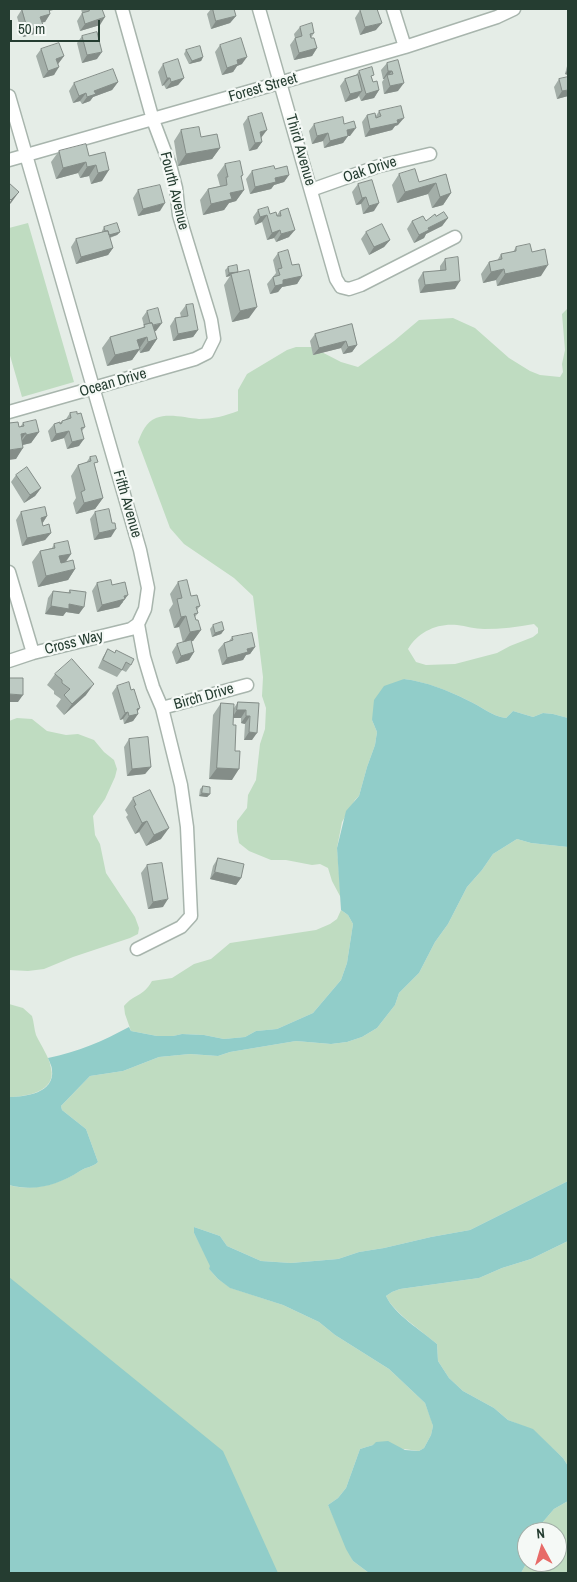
<!DOCTYPE html>
<style>
body{margin:0}
#map{position:relative;width:577px;height:1582px;overflow:hidden;background:#e5ede7;font-family:"Archivo Narrow",sans-serif}
canvas{display:block}
.frame{position:absolute;inset:0;border:10px solid #253d31;pointer-events:none}
.north{position:absolute;left:517px;top:1522px;width:50px;height:50px;box-sizing:border-box;background:#f5f9f6;border:1px solid #a2aea7;border-radius:50%;rotate:354deg;font-size:14px;font-weight:700;line-height:20px;text-align:center;color:#253d31}
.north::after{content:'';display:block;margin:auto;width:18px;height:22px;background:#e76b68;clip-path:polygon(50% 0,100% 100%,50% 72%,0 100%)}
.scale{position:absolute;left:10px;top:20px;width:90px;height:22px;box-sizing:border-box;border:2px solid #253d31;border-top:0;padding-left:6px;font-size:15px;line-height:18px;white-space:nowrap;color:#253d31;-webkit-text-stroke:4px #f5f9f6;paint-order:stroke}
</style>
<div id="map">
<canvas width="577" height="1582"></canvas>
<div class="frame"></div>
<div class="north">N</div>
<div class="scale">50 m</div>
</div>
<script>
const ctx = document.querySelector('canvas').getContext('2d');
ctx.lineJoin = 'round';
function fillPath(path, color) { ctx.fillStyle = color; ctx.fill(path, 'evenodd'); }
function trace(path, color, width, dash) { ctx.strokeStyle = color; ctx.lineWidth = width; ctx.lineCap = dash ? 'butt' : 'round'; ctx.setLineDash(dash || []); ctx.stroke(path); }
function drawText(font, color, halo, rows, align = 'center') {
  ctx.font = font + ' "Archivo Narrow",sans-serif'; ctx.lineWidth = 4.5; ctx.setLineDash([]); ctx.textBaseline = 'middle'; ctx.strokeStyle = halo; ctx.fillStyle = color; for (const [text, x, y, turn = 0] of rows) {
    ctx.save(); ctx.translate(x, y); ctx.rotate((+turn || 0) * Math.PI / 180); ctx.textAlign = isNaN(turn) ? turn : align; if (halo) ctx.strokeText(text, 0, 0); ctx.fillText(text, 0, 0); ctx.restore();
  }
}
const green = new Path2D(`
 M28 223 74 382 22 397 9 352V228Z
 M568 308V718L553 714 543 713 533 717 513 711 506 718C491 716 481 706 467 700 447 690 426 682 404 679L372 720 377 732 375 745 367 767 359 796 355 800 342 822 337 848 341 898 332 881 328 868 320 864 312 865 286 860H271L249 851 239 843 237 831V821L247 808 248 795 256 780 260 744 265 729 266 708 262 696 263 677 253 596 234 578 184 544 170 528 138 442C142 432 146 422 156 418 169 413 186 418 199 419 213 419 225 416 238 411V390L247 374 287 350 296 347H312L341 362 358 367 394 341 419 320 453 318 475 328 509 358 530 371 540 375 560 377 563 372 562 364 565 350 562 314ZM534 624 538 628V633L533 637 510 646 497 653 455 664 426 665 416 662 408 649C418 632 437 623 457 625 466 626 475 629 484 629 501 629 518 627 534 624Z
 M17 718 32 719 47 731 66 735 78 734 94 740 104 752 114 760 117 769 115 777 105 799 93 816 95 835 100 844 106 873 135 917 139 928 138 934 130 938 73 957 44 969 28 971 9 970V721Z
 M517 839 531 843 568 847V1181L470 1230 431 1237 384 1248 359 1252 338 1259 291 1263 261 1261 227 1246 220 1236 194 1227V1233L211 1266 209 1269 218 1279 231 1288 283 1305 319 1322 335 1335 389 1369 425 1403 431 1419 433 1426 431 1435 424 1448 419 1451 373 1445 360 1449 346 1488 338 1498 328 1505 353 1561 369 1573H169L9 1359V1185C34 1192 59 1184 80 1171 86 1167 93 1167 98 1162L86 1129 62 1110 61 1106 90 1076 123 1071 159 1057 190 1054 218 1056 230 1052 296 1041 331 1044 347 1042 362 1037 377 1028 395 1005 399 993 419 973 435 942 448 924 467 887 482 870 493 854Z
 M341 910 348 915 353 924 347 963 341 980 313 1013 277 1029 256 1031 245 1037 224 1039 204 1035 182 1034 173 1036H157L131 1031 125 1014 124 1006C134 994 143 997 152 981L172 978 194 964 211 959 230 943 316 930 330 924 337 919Z
 M9 1004 23 1008 32 1016C34 1022 34 1029 36 1035 41 1046 49 1056 51 1068 57 1092 25 1097 9 1097Z
 M568 1241V1466L563 1458 533 1430 508 1420 494 1408 463 1391 449 1378 438 1361 437 1344C422 1331 394 1313 386 1296L392 1292 400 1289 479 1278 502 1268 531 1259Z
 M568 1501V1573H521L527 1562H557V1532H539L542 1523 554 1509Z`);
const water = new Path2D(`
 M404 679C427 682 447 690 467 700 481 706 491 716 506 718L513 711 533 717 543 713 553 714 568 718V847L531 843 517 839 493 854 482 870 467 887 448 924 435 942 419 973 399 993 395 1005 377 1028 362 1037 347 1042 331 1044 296 1041 230 1052 218 1056 190 1054 159 1057 123 1071 90 1076 61 1106 62 1110 86 1129 98 1162C93 1167 86 1167 80 1171 58 1185 35 1192 9 1185V1097C25 1097 55 1093 52 1070 52 1066 49 1061 48 1058 78 1052 103 1041 129 1027L131 1031 157 1036H173L182 1034 204 1035 224 1039 245 1037 256 1031 277 1029 313 1013 341 980 347 963 353 924 348 915 341 910 337 848 346 811 359 796 367 767 375 745 377 732 372 720 374 700 384 686Z
 M568 1181V1241L531 1259 502 1268 479 1278 400 1289 392 1292 386 1296C394 1314 422 1331 437 1344L438 1361 449 1378 463 1391 494 1408 508 1420 533 1429 563 1458 568 1466V1501L554 1509 542 1523 539 1532H527V1562L521 1573H369L353 1561 346 1549 328 1505 338 1498 346 1488 360 1449 373 1445 376 1442 388 1441 405 1450 419 1451 424 1448 431 1435 433 1426 425 1403 389 1369 335 1335 319 1322 283 1305 230 1288 218 1279 209 1269 210 1266 194 1233V1227L220 1236 227 1246 261 1261 291 1263 338 1259 359 1252 384 1248 431 1237 470 1230Z
 M9 1277 223 1451 278 1573H9Z`);
const minor = new Path2D(`
 M259 9 336 279 341 287 349 289 361 285 455 237
 M393 9 405 47
 M9 96 140 550 148 588 145 609 138 624 144 657 153 687 162 708 181 785 187 827 191 916 181 927 137 949
 M9 160 405 47 497 17 514 9
 M311 190 379 166 430 154
 M9 412 195 359 207 353 214 339 211 320 179 215 176 188 170 165 153 120 122 9
 M9 572 33 653
 M9 661 33 653 131 629 138 624
 M162 708 247 685`);
const wall = new Path2D(`
 M22 9H54L53 10 49 11 50 14 45 22H42L43 25 38 33 23 37 17 17Z
 M81 9H102L100 25 80 31 77 21 82 13Z
 M211 9H234L236 16 230 23 211 29 207 14Z
 M360 10 376 30 360 35 355 18Z
 M300 27 314 33 311 38 317 48 312 56 294 60 290 45 295 38 294 34Z
 M82 36 97 59 82 63 77 43Z
 M220 45 242 64 237 66 233 72 222 75 215 52Z
 M41 49 64 56 58 64 54 75 43 78 36 56Z
 M186 50 203 57 201 61 189 64 184 54Z
 M398 60V91L384 94 382 82 384 79H383L381 70 387 63Z
 M568 62V75L565 74Z
 M163 64 184 78 178 85 166 89 164 85 162 86 158 72Z
 M359 71 372 78 373 82 379 90 374 98 361 101 359 96 357 98 345 102 340 86 345 79 356 75Z
 M559 79 568 96 557 99 554 87Z
 M118 82 112 90 93 97 90 101 82 104 80 101 73 103 69 91 74 83Z
 M379 111 398 125 395 126 392 130 365 137 362 122 367 115 376 116Z
 M248 117 261 138 262 142 257 149 249 151 243 124Z
 M314 124H344L350 136H348L343 143 324 148 323 141 312 144 309 131Z
 M181 130 201 137 220 148 212 159 178 166 174 141Z
 M59 151 89 156 105 152 102 181 91 184 89 176 80 178 78 173 56 179 51 162Z
 M225 164 243 175 241 178 244 190 236 201 229 203 224 210 203 215 200 200 208 189 220 186 217 175Z
 M275 169 289 175 284 182 274 185 271 189 250 194 246 179 252 171Z
 M399 174 419 182 446 174 451 193 443 205 432 208 428 194 397 203 392 185Z
 M372 180 374 211 363 214 361 204 356 205 352 192 358 184Z
 M138 190 160 211 138 216 133 198Z
 M258 210 270 214 277 215 280 211 289 237 276 242 274 238 267 240 262 222 255 225 253 217Z
 M436 216 448 218 442 226 426 234 424 238 414 243 407 229 412 221H426Z
 M104 227 120 232 117 235 110 238 113 248 108 255 76 264 71 247 76 239 102 232V231Z
 M366 232 390 240 384 247 369 255 361 239Z
 M516 247 541 276 497 286 496 280 483 283 481 274 489 262 497 261 501 254 513 252Z
 M278 253 302 276 297 284 282 287 278 292 270 294 267 284 276 273 273 260Z
 M445 259 455 289 420 293 418 280 423 272 440 271V266Z
 M228 267 238 272 249 318 232 322 224 285 230 276 226 277 225 270Z
 M186 305 198 330 193 337 173 341 170 326 175 318 181 317 180 313Z
 M147 311 156 331H154L157 339 149 351 140 353 139 349 132 360 107 366 102 348 110 337 142 328 144 326 142 318Z
 M352 324 357 345 352 352 343 354 341 348 313 355 310 341 315 334Z
 M70 413 77 414 85 427 82 431 79 446 67 449 64 438 51 442 48 431 54 424 60 423 62 421 66 419Z
 M23 423 39 432 31 443 23 445 16 459 19 427H20Z
 M90 457 95 467 103 498 95 509 76 514 73 503 76 498 71 476 78 465 86 463Z
 M16 475 41 488 35 496 24 503 11 482Z
 M21 512 47 516 42 524 43 526 51 533 45 540 22 546 16 520Z
 M95 512 111 537 94 540 90 519Z
 M54 544 71 554 66 562 75 569 68 580 38 587 32 562 40 551 52 548Z
 M178 582 200 606 197 610 198 613 195 617 196 620 201 630 193 641H191L194 652 189 660 176 664 172 652 177 644 183 643 179 627 174 628 169 610 173 604 170 594Z
 M97 583 112 585 123 603H122L119 607 97 612 92 591Z
 M70 590 79 614 66 612 63 616 45 614 48 598 53 591 68 593Z
 M213 625 224 630 221 634 212 637 210 629Z
 M232 637 255 647 250 654 246 655 243 660 222 665 218 650 224 643 229 641Z
 M108 649 131 665 126 672 122 670 117 677 98 668 103 657Z
 M55 674 86 695 64 715 56 706 61 699 54 694V691L47 685Z
 M117 686 138 711V714L133 721 124 724 123 719 120 720 112 693Z
 M238 702 259 703 252 740H244L245 724 241 723V718H233L232 780 209 779 213 715 221 703 234 708Z
 M129 739 151 767 145 774 127 776 124 747Z
 M203 786 210 794 207 797 199 796 200 789Z
 M133 798 161 839 146 846 139 832 135 834 126 817 128 815 125 810Z
 M218 858 241 878 236 885 210 879 213 866Z
 M147 865 163 907 148 909 141 873Z`);
const shadedWall = new Path2D(`
 M47 9H54L53 10 46 11Z
 M50 14 45 22 35 24 40 17Z
 M236 16 230 23 211 29 216 21Z
 M105 17 100 25 80 31 85 24Z
 M382 23 376 30 360 35 365 27Z
 M43 25 38 33 23 37 28 30Z
 M317 48 312 56 294 60 299 53Z
 M102 52 97 59 82 63 87 55Z
 M64 56 58 64 51 66 56 59Z
 M203 57 201 61 189 64 192 61Z
 M247 57 242 64 237 66 233 72 222 75 227 68 237 60Z
 M59 67 54 75 43 78 48 71Z
 M568 69V75L565 74Z
 M388 71H392L387 77V75L384 79H383Z
 M167 78H170L164 85 162 86Z
 M184 78 178 85 166 89 171 82Z
 M118 82 112 90 93 97 90 101 82 104 87 97 94 91Z
 M404 83 398 91 384 94 390 86Z
 M379 90 374 98 361 101 366 94Z
 M568 90V96L557 99 562 91Z
 M362 91 357 98 345 102 350 94Z
 M86 93 80 101 73 103 79 96Z
 M404 118 398 125 395 126 392 130 365 137 370 129Z
 M356 128 350 136H348L343 143 324 148 330 141 347 130Z
 M267 130 261 138 260 132Z
 M328 133 323 141 312 144 317 136Z
 M262 142 257 149 249 151 255 143Z
 M220 148 212 159 178 166 186 154Z
 M86 162 78 173 56 179 63 168Z
 M96 165 89 176 80 178 87 167Z
 M109 170 102 181 91 184 98 173Z
 M289 175 284 182 274 185 271 189 250 194 255 187 275 178Z
 M436 183 428 194 397 203 405 192Z
 M244 190 236 201 229 203 224 210 203 215 211 204 230 193Z
 M19 192 11 203 9 205V204L11 200Z
 M451 193 443 205 432 208 440 197Z
 M366 197 361 204 356 205 362 198Z
 M165 203 160 211 138 216 143 209Z
 M379 203 374 211 363 214 369 206Z
 M267 215 262 222 255 225 260 217Z
 M448 218 442 226 426 234 424 238 414 243 419 235 428 228Z
 M280 230 274 238 267 240 272 233Z
 M295 230 289 237 276 242 281 234Z
 M120 232 117 235 104 239 107 235Z
 M390 240 384 247 369 255 374 247Z
 M113 248 108 255 76 264 81 257Z
 M548 265 541 276 497 286 505 274Z
 M504 269 496 280 483 283 491 272Z
 M238 272 231 274 230 276 226 277 229 273Z
 M302 276 297 284 282 287 278 292 270 294 275 286 283 280Z
 M460 281 455 289 420 293 425 285Z
 M257 307 249 318 232 322 240 311Z
 M162 323 156 331 145 333 151 326Z
 M198 330 193 337 173 341 178 334Z
 M147 337 139 349 137 340Z
 M157 339 149 351 140 353 148 342Z
 M346 341 341 348 313 355 319 348Z
 M357 345 352 352 343 354 348 347Z
 M140 349 132 360 107 366 115 355Z
 M69 431 64 438 51 442 56 434Z
 M39 432 31 443 18 446 26 435Z
 M26 433 18 444 21 434Z
 M84 439 79 446 67 449 72 442Z
 M23 448 16 459 9 460V450Z
 M41 488 35 496 24 503 30 495Z
 M103 498 95 509 76 514 84 503Z
 M47 516 42 524 41 518Z
 M116 529 111 537 94 540 99 533Z
 M51 533 45 540 22 546 27 538Z
 M71 554 63 565 51 567 59 556Z
 M75 569 68 580 38 587 46 576Z
 M128 595 119 607 97 612 102 605Z
 M69 604 84 607 79 614 66 612 63 616 45 614 51 606Z
 M186 616 179 627 174 628 181 617Z
 M201 630 193 641 183 643 190 632Z
 M224 630 221 634 212 637 215 633Z
 M255 647 250 654 246 655 243 660 222 665 227 658 247 649Z
 M194 652 189 660 176 664 181 656Z
 M94 684 86 695 64 715 72 704Z
 M9 694 23 695 18 702H9Z
 M140 708 135 715 138 714 133 721 124 724 129 716 137 709Z
 M237 710H246L241 718H232Z
 M128 712 123 719 120 720 125 713Z
 M246 716H250L245 724 241 723Z
 M249 732 257 733 252 740H244Z
 M151 767 145 774 127 776 132 769Z
 M217 768 239 769 232 780 209 779Z
 M202 793 210 794 207 797 199 796Z
 M147 821 139 832 135 834 142 823Z
 M169 828 161 839 146 846 154 835Z
 M215 872 241 878 236 885 210 879Z
 M168 899 163 907 148 909 153 902Z`);
const building = new Path2D(`
 M22 9H49L50 14 40 17 43 25 28 30Z
 M89 9H102L105 17 85 24 82 13 89 11Z
 M213 9H234L236 16 216 21Z
 M365 9H377L382 23 365 27 360 10Z
 M312 23 314 33 310 34 311 38H314L317 48 299 53 295 38 302 36 300 27Z
 M97 32 102 52 87 55 82 36Z
 M241 38 247 57 237 60 238 64 227 68 220 45Z
 M59 43 64 56 56 59 59 67 48 71 41 49Z
 M200 46 203 57 192 61 186 50Z
 M178 59 184 78 171 82 170 78H167L163 64Z
 M398 60 404 83 390 86 387 75 393 74 392 71H388L387 63Z
 M372 67 374 75 371 76 373 82 377 81 379 90 366 94 359 71Z
 M113 69 118 82 94 91 96 94 87 97 86 93 79 96 74 83Z
 M358 75 362 91 350 94 345 79Z
 M568 77V90L562 91 559 79Z
 M401 106 404 118 397 120 398 123 370 129 367 115 375 113 376 118 381 116 379 111Z
 M262 113 267 130 260 132 262 142 255 143 248 117Z
 M343 117 344 124 354 121 356 128 347 130 348 136 330 141 328 133 317 136 314 124Z
 M199 127 201 137 217 134 220 148 186 154 181 130Z
 M86 144 89 156 105 152 109 170 98 173 96 165 87 167 86 162 63 168 59 151Z
 M240 161 243 175 241 176 244 190 230 193 232 199 211 204 208 189 227 185 226 177H228L225 164Z
 M274 166 275 169 287 166 289 175 275 178 276 182 255 187 252 171Z
 M415 169 419 182 446 174 451 193 440 197 436 183 405 192 399 174Z
 M372 180 379 203 369 206 366 197 362 198 358 184Z
 M9 183 19 192 11 200 9 198Z
 M160 185 165 203 143 209 138 190Z
 M268 207 270 214 276 212 277 216H281L280 211 288 208 295 230 281 234 280 230 272 233 267 215 260 217 258 210Z
 M444 212 448 218 428 228 429 230 419 235 412 221 423 216 426 221 435 214 436 216Z
 M117 223 120 232 109 235 108 231H105L104 227Z
 M382 224 390 240 374 247 366 232Z
 M108 231 113 248 81 257 76 239Z
 M530 244 532 252 545 249 548 265 505 274 504 269 491 272 489 262 502 259 501 254 516 251V247Z
 M288 250 292 265 299 264 302 276 283 280V284L275 286 273 277 280 275 278 269 282 268 278 253Z
 M458 257 460 281 425 285 423 272 446 270 445 259Z
 M237 265 238 272 229 273 228 267Z
 M249 270 257 307 240 311 231 274Z
 M193 304 198 330 178 334 175 318 188 316 186 305Z
 M158 308 162 323 153 325 152 323H150L147 311Z
 M152 323 157 339 148 342 147 337 137 340 140 349 115 355 110 337 145 327 144 325Z
 M352 324 357 345 348 347 346 341 319 348 315 334Z
 M77 412V414L81 413 85 427 81 428 84 439 72 442 69 431 56 434 54 424 60 422V424L62 423V421L71 418 70 413Z
 M36 420 39 432 26 435V433L21 434 23 448 9 450V423L18 422 19 427 24 426 23 423Z
 M96 456 98 462 94 463 103 498 84 503 81 492 85 490 78 465 91 461 90 457Z
 M27 467 41 488 30 495 16 475Z
 M45 507 47 516 41 518 43 526 49 524 51 533 27 538 21 512Z
 M109 509 112 523H115L116 529 99 533 95 512Z
 M68 541 71 554 59 556 61 563 73 560 75 569 46 576 40 551 55 548 54 544Z
 M111 580 112 585 125 582 128 595 124 596 125 599 102 605 97 583Z
 M187 580 191 596 197 595 200 606 196 607 198 613 194 614 196 620H198L201 630 190 632 186 616 181 617 177 599 182 598 178 582Z
 M70 590 86 592 84 607 69 604V609L51 606 53 591 70 593Z
 M222 622 224 630 215 633 213 625Z
 M252 633 255 647 247 649 248 652 227 658 224 643 233 640 232 637Z
 M191 640 194 652 181 656 177 644Z
 M108 649 115 653 116 650 134 659 131 665 126 662 122 670 103 660Z
 M72 659 94 684 72 704 64 695 70 689 62 683V680L55 674Z
 M9 678H23V695L9 694Z
 M129 682 131 690 134 689 140 708 137 709 138 714 129 716 128 712 125 713 117 686Z
 M238 702 259 703 257 733 249 732 250 716H246V710H237Z
 M221 703 234 704 233 725H236L235 751H240L239 769 217 768Z
 M148 737 151 767 132 769 129 739Z
 M203 786 210 787V794L202 793Z
 M150 790 169 828 154 835 147 821 142 823 134 806 136 805 133 798Z
 M218 858 244 864 241 878 215 872Z
 M162 863 168 899 153 902 147 865Z`);
const streetNames = [
 ["Forest Street",263,88,-16],
 ["Third Avenue",300,150,74],
 ["Oak Drive",370,170,-18],
 ["Fourth Avenue",174,191,76],
 ["Ocean Drive",113,383,-16],
 ["Fifth Avenue",127,504,74],
 ["Cross Way",74,643,-14],
 ["Birch Drive",204,697,-16]
];
fillPath(green, '#bfdcc1');
fillPath(water, '#91cdc9');
trace(minor, '#a8b5ad', 15);
trace(minor, '#fff', 12);
fillPath(wall, '#a3aea8');
fillPath(shadedWall, '#848d88');
fillPath(building, '#bdcac3');
trace(building, '#848d88', 1);
drawText('15px', '#253d31', '#f5f9f6', streetNames);
</script>
